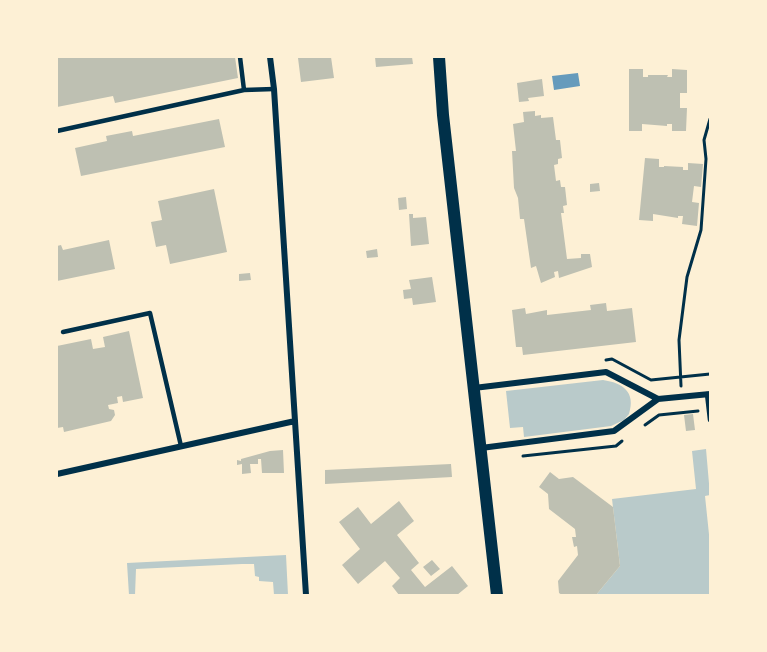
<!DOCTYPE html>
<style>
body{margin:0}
#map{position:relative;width:767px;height:652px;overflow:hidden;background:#fdf0d5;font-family:Arial,sans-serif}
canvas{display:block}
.frame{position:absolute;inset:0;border:58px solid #fdf0d5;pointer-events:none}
</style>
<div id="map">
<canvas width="767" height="652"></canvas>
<div class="frame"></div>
</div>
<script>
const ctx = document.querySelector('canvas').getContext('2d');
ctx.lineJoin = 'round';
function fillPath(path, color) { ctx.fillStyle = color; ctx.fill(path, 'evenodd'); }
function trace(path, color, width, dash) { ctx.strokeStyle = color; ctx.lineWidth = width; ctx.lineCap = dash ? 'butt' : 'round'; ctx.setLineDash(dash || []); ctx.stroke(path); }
const green = new Path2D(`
 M603 380C623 383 636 392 629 414L624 420 611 426 524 437 523 427 510 428 506 391Z
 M706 449 710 495 705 496 710 544V595H596L620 566 612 499 696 489 692 451Z
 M286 555 288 595H274L273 582 259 581V577L255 576 254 564H242L136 569 135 595H129L127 563Z`);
const water = new Path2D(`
 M578 73 580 86 554 90 552 76Z`);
const building = new Path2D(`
 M57 57H235L238 78 115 103 113 96 57 107Z
 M331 57 334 78 301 82 298 58Z
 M375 57H412L413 64 376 67Z
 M629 69H643V77H648V75H668L667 77H672V69L687 70V93H680V108H687L686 131H672V124H667V126L642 124V131H629Z
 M542 79 544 96 528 98 529 101 519 102 517 83Z
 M535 111V116L541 115V118L553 117 556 140H560L562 158 558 159V164L554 165 556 181 560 180 561 187H565L567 205 563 206 564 213H561L567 259 581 258V254H590L592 267 559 278 558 271 554 272 555 277 541 283 536 266 531 268 524 219H520L518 198 514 188 512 151H516L513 124 524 122 523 112Z
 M219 119 225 147 81 176 75 148 107 141 106 136 132 131 133 136Z
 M645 158 659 159V167H664V166L683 167V170H688V163L703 164 701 187 694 186 692 202 699 203 697 226 682 224 683 216H678V218L653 214V221L639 220Z
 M599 183 600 191 590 192V184Z
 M214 189 227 252 170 264 166 245 156 247 151 222 162 220 158 201Z
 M406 197 407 209 399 210 398 198Z
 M409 214H413V218L426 217 429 244 411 246Z
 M109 240 115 269 57 281V246L61 245 63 250Z
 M377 249 378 257 367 258 366 251Z
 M250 273 251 280 239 281V274Z
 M432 277 436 302 413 305 412 298 404 299 403 290 411 289 409 280Z
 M606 303 607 311 632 308 636 342 523 355 522 347H516L512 310 525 308 526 314 547 310V315L591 310 590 305Z
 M129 331 143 398 123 402 122 396 117 397 118 403 108 405 109 409 114 410 115 415 111 421 64 432 63 427 57 428V346L91 339 93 349 105 347 103 337Z
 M693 414 695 430 686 431 684 415Z
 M283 450 284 473H262L261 459H258V464H250L251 473 242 474V464L237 465V460L241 461V459L270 451Z
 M451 464 452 477 325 484V470Z
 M550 472 559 479 573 477 613 507 620 566 596 595H562L559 593 558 581 578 555 577 546 574 547 572 537H576L575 529 549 509 548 494 539 487Z
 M399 501 414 521 397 535 419 563 411 570 425 587 452 566 468 586 457 595H399L392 586 400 578 385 561 358 584 342 565 360 549 339 522 358 507 371 524Z
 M432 560 440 569 431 576 423 567Z`);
const path = new Path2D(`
 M606 360 612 359 651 380 710 374
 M681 386 679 340 687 277 701 230 706 159 704 140 710 119
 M645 425 659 415 698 411
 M523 456 616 446 622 441`);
const service = new Path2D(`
 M240 57 244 90
 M57 131 244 90 274 89
 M63 332 150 313 181 446
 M707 394 710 420`);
const minor = new Path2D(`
 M270 57 274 89 306 595
 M474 388 606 372 658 399 614 431 481 448
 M658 399 710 394
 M57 474 295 421`);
const secondary = new Path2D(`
 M439 57 443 115 497 595`);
fillPath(green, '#b9caca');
fillPath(water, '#669bbc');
fillPath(building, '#bec0b2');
trace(path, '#003049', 3);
trace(service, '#003049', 4.5);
trace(minor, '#003049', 6);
trace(secondary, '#003049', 12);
</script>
